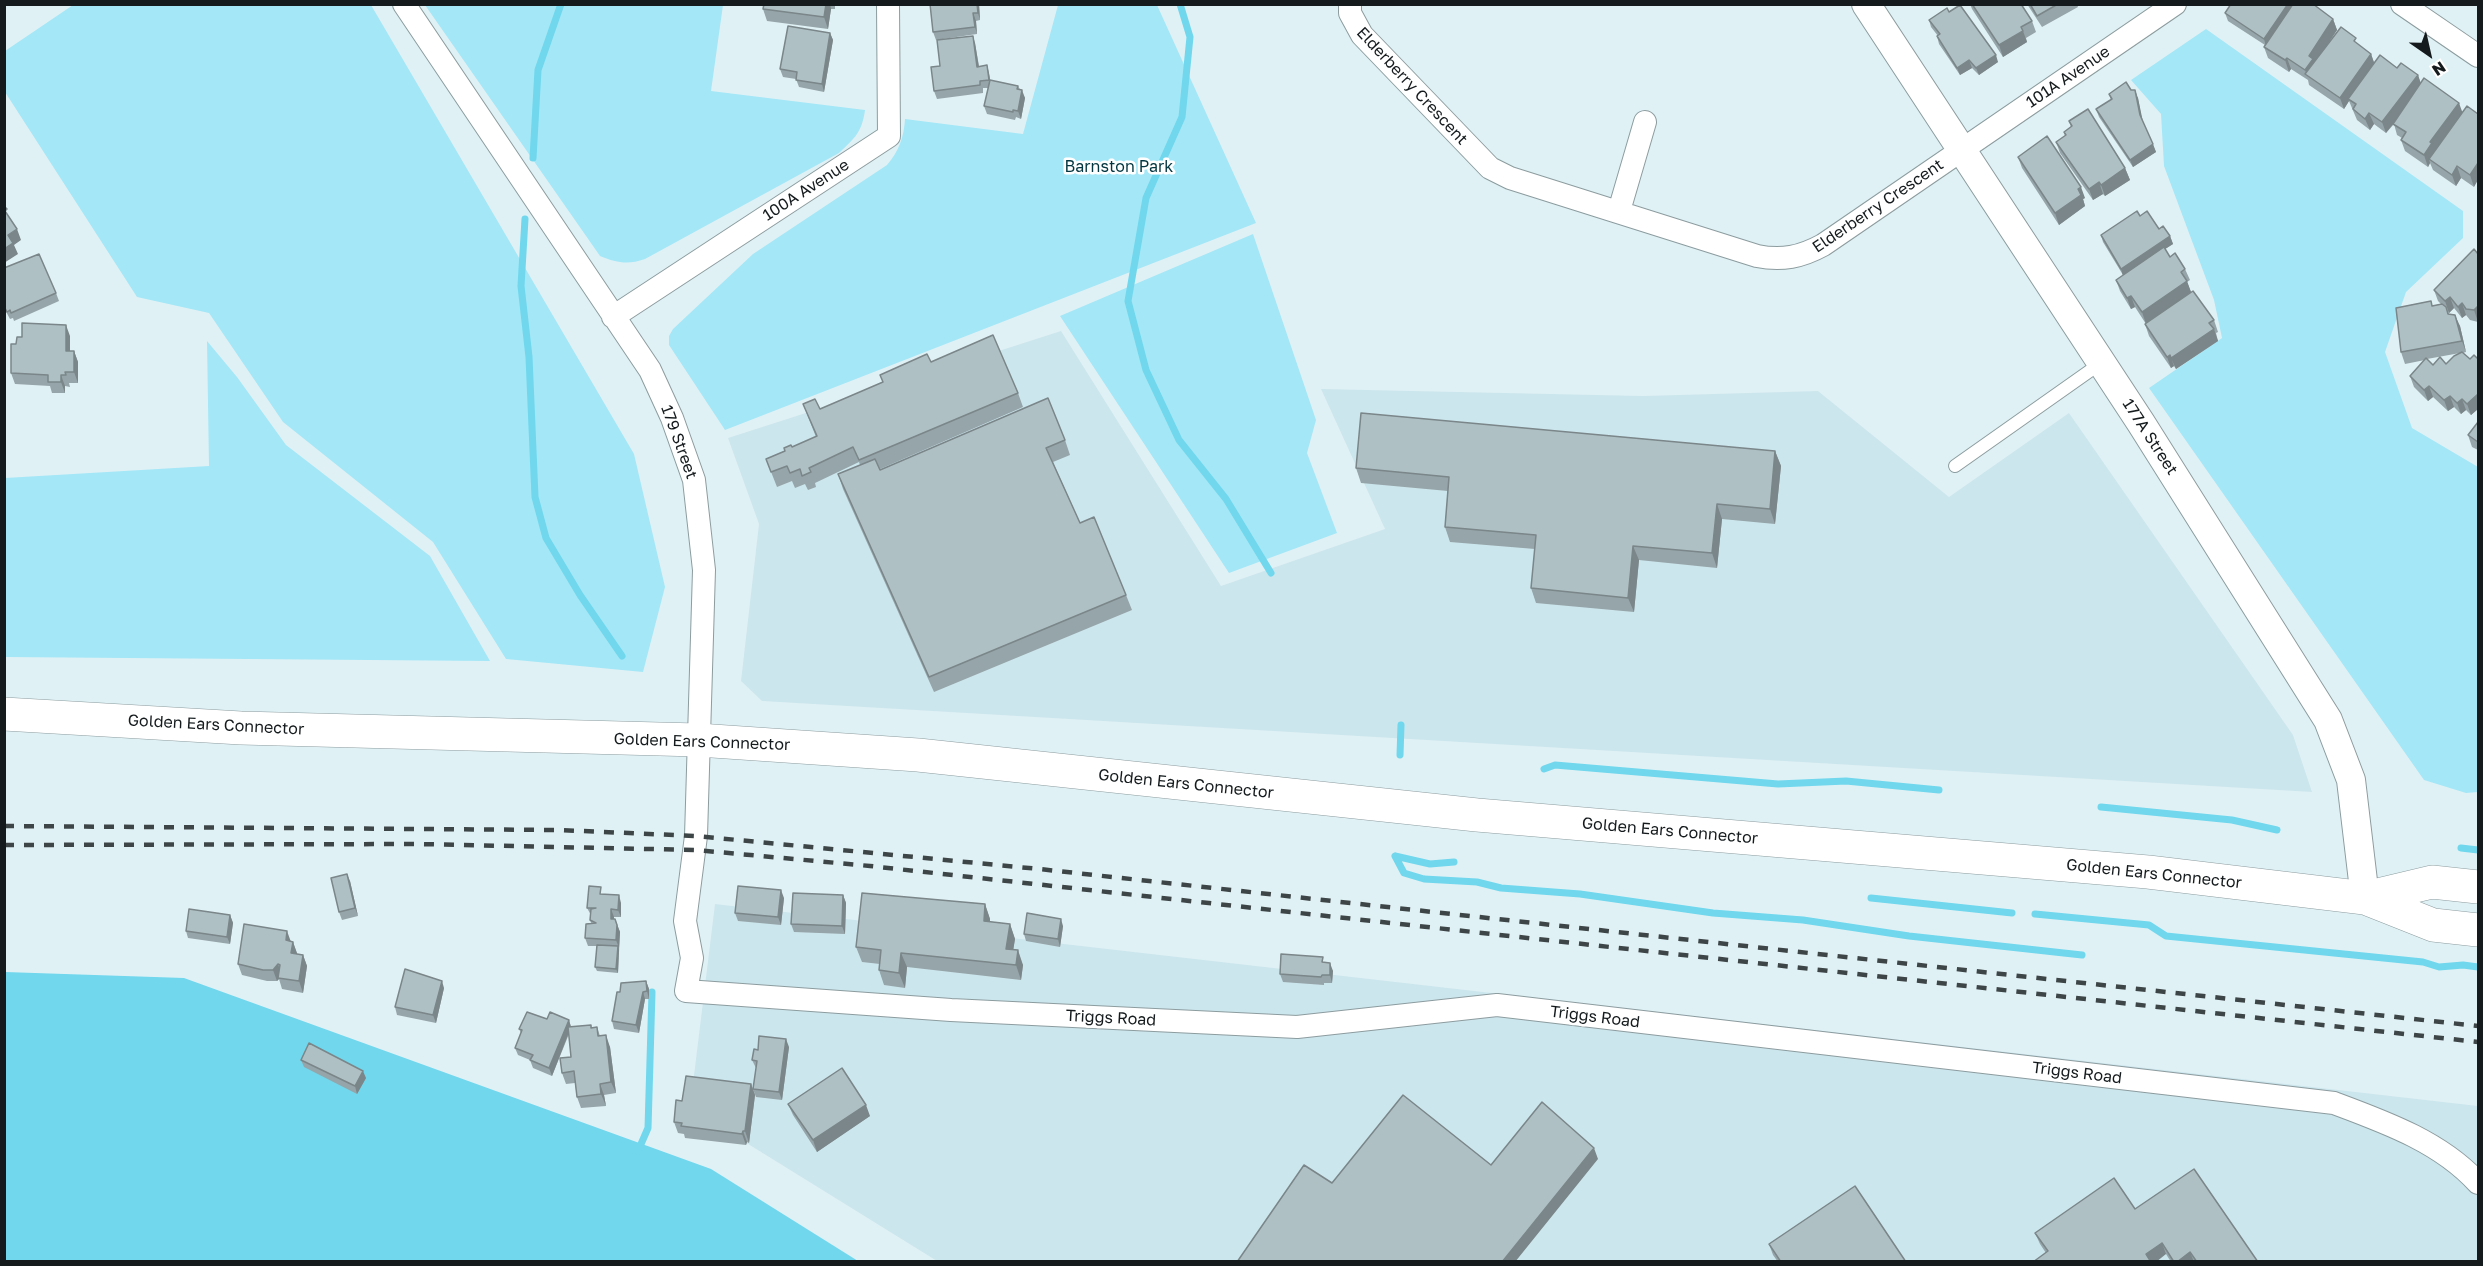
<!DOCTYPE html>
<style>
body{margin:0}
#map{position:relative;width:2483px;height:1266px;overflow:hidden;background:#e0f1f5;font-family:"Golos Text",sans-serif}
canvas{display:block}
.frame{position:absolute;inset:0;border:6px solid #151b1d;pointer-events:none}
.north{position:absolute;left:2399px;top:24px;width:60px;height:60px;-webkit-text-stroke:4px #fff;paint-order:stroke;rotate:146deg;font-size:16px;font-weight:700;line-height:24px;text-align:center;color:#151b1d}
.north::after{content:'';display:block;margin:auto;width:21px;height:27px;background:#151b1d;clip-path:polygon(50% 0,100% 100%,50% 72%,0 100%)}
</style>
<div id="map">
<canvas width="2483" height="1266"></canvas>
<div class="frame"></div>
<div class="north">N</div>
</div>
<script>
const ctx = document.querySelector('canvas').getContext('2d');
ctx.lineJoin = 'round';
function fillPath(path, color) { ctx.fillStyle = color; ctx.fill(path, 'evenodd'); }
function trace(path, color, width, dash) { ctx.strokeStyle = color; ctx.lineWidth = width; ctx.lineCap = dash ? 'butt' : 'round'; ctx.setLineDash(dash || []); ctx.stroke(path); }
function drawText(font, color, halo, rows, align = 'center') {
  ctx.font = font + ' "Golos Text",sans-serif'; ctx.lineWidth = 5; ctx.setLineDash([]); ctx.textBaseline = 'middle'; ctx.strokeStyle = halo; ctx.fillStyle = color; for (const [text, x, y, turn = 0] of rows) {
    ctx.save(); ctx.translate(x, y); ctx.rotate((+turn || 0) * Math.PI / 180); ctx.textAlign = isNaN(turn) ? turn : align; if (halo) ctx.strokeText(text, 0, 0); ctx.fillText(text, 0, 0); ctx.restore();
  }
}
const built = new Path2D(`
 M1061 331 1221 586 1385 529 1321 389 1643 396 1818 391 1949 497 2069 413 2293 735 2312 792 762 701 741 681 759 524 728 438Z
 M715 904 2478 1106V1261H937L690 1108Z`);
const green = new Path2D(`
 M73 5H371L634 454 665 587 643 672 506 659 433 542 283 422 209 313 137 297 5 92V51Z
 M425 5H723L711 91 865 110C862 132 855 138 839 153L645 259C628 265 617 263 600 256Z
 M1058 5H1157L1256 223 725 430 669 345V336L673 329 753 254 887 165C899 151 904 137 905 119L1023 134Z
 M2206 29 2463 211V238L2406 292 2385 352 2412 428 2478 467V792L2466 793 2424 780 2149 388 2222 338 2214 300 2164 166 2161 114 2131 80Z
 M1253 234 1316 420 1307 453 1337 533 1229 573 1060 316Z
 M207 341 237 377 286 445 430 556 490 661 5 657V478L209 466Z`);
const water = new Path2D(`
 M5 972 184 978 711 1169 858 1261 5 1262Z`);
const stream = new Path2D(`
 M1180 4 1190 37 1182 117 1146 198 1128 301 1146 370 1179 440 1226 499 1271 573
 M533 158 538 70 561 4
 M525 219 521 286 529 357 535 497 546 538 580 595 622 656
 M1400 755 1401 725
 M1544 769 1555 765 1778 784 1846 781 1939 790
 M2101 807 2232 820 2277 830
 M2461 848 2478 850
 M1395 856 1404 873 1424 879 1477 882 1501 888 1580 894 1713 913 1803 920 1909 936 2082 955
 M1395 856 1430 864 1454 862
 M1871 898 2012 913
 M2035 914 2149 925 2166 936 2423 962 2439 967 2463 965 2478 967
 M638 1151 648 1128 652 992`);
const service = new Path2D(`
 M1955 466 2101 363`);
const minor = new Path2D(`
 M404 4 650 370 672 418 694 480 704 570 696 836 685 921 692 958 686 991 951 1010 1297 1027 1497 1005 2334 1103C2385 1122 2441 1142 2478 1183
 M1350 4V13L1362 35 1490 168 1510 178 1757 256C1782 261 1801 257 1823 245L2175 4
 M2402 4 2478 56
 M1619 211 1645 122
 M613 317 889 136 888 4`);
const tertiary = new Path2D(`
 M1866 4 2141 423 2328 720 2351 780 2365 898`);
const primary = new Path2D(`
 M4 714 241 728 698 740 918 755 1477 815 2148 872 2365 898 2433 925 2478 930
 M2365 898 2432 882 2478 887`);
const rail = new Path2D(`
 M4 826 559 830 696 836 1039 869 2478 1026
 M4 845 417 844 696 850 870 866 2478 1042`);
const wall = new Path2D(`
 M764 4H835V9H831L828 29 767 21 763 9Z
 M930 4H979L980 20 976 21 977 34 936 40 933 32Z
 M1970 4H2021L2032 21 2036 32 2026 38 2027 42 2003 57 1972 9Z
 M2027 4H2077L2078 7 2042 27Z
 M1949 12 1998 62 1979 75 1972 68 1960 75 1939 44 1937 36H1938L1931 27 1929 20Z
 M2225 13 2333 19 2337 30 2330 41 2359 45 2371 54 2374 63 2397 68 2418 75 2421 84 2459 103 2474 187 2461 178 2456 186 2433 170 2430 163 2428 167 2405 151 2401 140 2402 138 2397 135 2394 124 2386 133 2374 124 2370 130 2357 120 2349 101 2344 109 2309 85 2308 80 2291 69 2289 72 2268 58 2264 47 2265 45 2228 21Z
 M830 33 833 40 824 92 799 87 796 79 783 77 780 69Z
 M975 43 979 66 989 73 990 80 1018 86 1025 98 1021 119 1016 117 1015 120 987 114 984 106 988 88H983V93L937 99 934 91 940 66Z
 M2131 90 2138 98 2142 120 2156 152 2133 167 2099 117 2096 109 2111 100 2109 94Z
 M2069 121 2125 168 2130 180 2105 196 2103 194 2093 200 2060 153 2056 142 2065 136 2064 132 2071 127Z
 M2018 157 2085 198 2083 199 2085 206 2059 225 2022 168Z
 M2140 216 2170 236 2173 244 2165 249 2170 257 2185 269 2190 280 2187 282 2191 292 2214 320 2218 332 2216 333 2218 341 2176 369 2174 366 2171 368 2149 336 2145 324 2184 297 2146 324 2135 307 2131 309 2120 291 2116 280 2123 275 2103 242 2101 235Z
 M2474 249 2478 322 2470 320 2466 315 2462 318 2454 308 2449 313 2448 311 2449 314 2460 326 2466 352 2463 353 2470 359H2478V409L2471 415 2466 410 2461 414 2454 407 2448 411 2433 397 2428 401 2414 387 2410 376 2425 360 2405 364 2401 352 2433 306 2441 304 2438 301 2434 290ZM2460 353 2446 364 2433 365 2427 359Z
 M4 268 56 293 59 301 14 321 13 318 10 319 4 308Z
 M70 336V351H74L78 362V383H69L70 387 65 386V393H52L50 386 15 384 11 373 16 344Z
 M931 362 1018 393 1023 407 880 469V470L1065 440 1070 455 1053 462 1080 523 1126 595 1132 610 934 692 843 489 838 474 860 465 859 462 815 483 816 487 808 490 805 484 795 488 792 481 777 487 766 459 816 437 803 404 820 409Z
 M2478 422V450L2472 447 2468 435Z
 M1775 451 1781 466 1775 524 1722 519 1717 568 1639 560 1634 612 1536 603 1531 588 1535 549 1450 542 1445 527 1448 491 1361 483 1356 468Z
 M350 881 358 916 342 920 339 912Z
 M603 894 621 903V917H614V919H615L620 932 618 973 597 971 595 967 597 946H588L585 938 591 923 590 920 591 915 587 908Z
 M843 895 846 903 845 934 794 932 791 924Z
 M784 898 781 925 738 921 735 913Z
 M985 904 990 919V922L1010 924 1015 939 1013 950 1023 965 1021 980 907 967 905 988 884 985 879 970 880 964 862 962 856 947Z
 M230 915 233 923 230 944 188 938 186 931Z
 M1063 926 1060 947 1026 941 1024 934Z
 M291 941 293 942 297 954 303 955 307 966 303 993 282 989 279 979 277 981H267L242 975 238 964Z
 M1325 963 1333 971 1332 983H1324V985L1283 982 1280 974Z
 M646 981 649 989V999H645L639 1033 614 1029 612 1021Z
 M444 988 436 1023 397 1015 395 1007Z
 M547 1019 569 1020 571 1027 591 1025 592 1028 597 1027 600 1036 610 1047 616 1093 604 1095 606 1106 581 1108 577 1097 575 1083 566 1084 562 1073 571 1057 569 1034 552 1076 533 1068 530 1060 518 1055 515 1048 521 1033 519 1029Z
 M789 1047 782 1100 756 1097 753 1089 756 1068 752 1060 758 1050Z
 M301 1060 366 1078 357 1094 304 1067Z
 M751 1084 755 1095 749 1143 747 1142 746 1145 685 1138 684 1134 678 1133 674 1122 682 1101Z
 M788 1104 870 1116 817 1152 793 1115Z
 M2135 1209 2258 1262H2171L2166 1254 2046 1253 2040 1244 2035 1233Z
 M1769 1244 1906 1262H1778L1773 1255Z`);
const shadedWall = new Path2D(`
 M826 4H830L831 9 828 29 824 17Z
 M977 4H979L980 20 978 13Z
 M2288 4H2295L2266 46 2264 39Z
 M973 13 976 21 977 34 975 27Z
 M2333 19 2337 30 2307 75 2305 70 2309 56Z
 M2023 31 2027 42 2003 57 1999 45Z
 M830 33 833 40 824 92 822 84Z
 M973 36 975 43 980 74 977 67Z
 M2371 54 2375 65 2348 99 2349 101 2344 109 2340 98Z
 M1996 55 1998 62 1979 75 1976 68Z
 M2287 58 2291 69 2289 72 2285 60Z
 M1969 60 1972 68 1960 75 1957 68Z
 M987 65 989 73 991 87 989 80Z
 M2418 75 2422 87 2386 133 2382 122Z
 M1022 90 1025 98 1021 119 1018 111Z
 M2135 90 2138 98 2143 122 2140 115Z
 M2459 103 2463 114 2429 159 2430 163 2428 167 2424 155 2430 142Z
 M2369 113 2374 124 2370 130 2365 119Z
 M2153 144 2156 152 2133 167 2130 160Z
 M2478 163V180L2474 187 2470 175Z
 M2457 166 2461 178 2456 186 2452 175Z
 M2125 168 2130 180 2105 196 2101 185Z
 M2099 182 2103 194 2093 200 2089 189Z
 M2081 187 2085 198 2083 199 2085 206 2059 225 2055 213 2078 189Z
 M17 229 21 240 14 245 18 254 4 263V249L8 235Z
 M2170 236 2173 244 2123 276 2121 269Z
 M2187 281 2191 292 2146 324 2142 312Z
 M2131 296 2135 307 2131 309 2127 298Z
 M2450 297 2454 308 2449 313 2445 301Z
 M2462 303 2466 315 2462 318 2458 307Z
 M2478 306V322L2474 310Z
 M2455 315 2460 326 2466 352 2462 341Z
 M66 325 70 336V362L66 351Z
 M2214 329 2218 341 2176 369 2171 358Z
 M74 351 78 362V383L74 372Z
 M2170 355 2174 366 2171 368 2167 357Z
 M61 375 65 386V393L61 382Z
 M2429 386 2433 397 2428 401 2424 390Z
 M2478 394V409L2471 415 2467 404Z
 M2450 396 2454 407 2448 411 2444 400Z
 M2462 399 2466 410 2461 414 2457 403Z
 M1775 451 1781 466 1775 524 1770 509Z
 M1717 504 1722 519 1717 568 1712 553Z
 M1633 546 1639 560 1634 612 1628 598Z
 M347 874 350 881 358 916 355 908Z
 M781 890 784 898 781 925 778 917Z
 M619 895 621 903V917L618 910Z
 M843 895 846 903 845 934 842 926Z
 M985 904 990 919 989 936 984 921Z
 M611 909 614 917 613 926 611 919Z
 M230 915 233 923 230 944 227 937Z
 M615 919 620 932 619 948 616 940Z
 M1061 919 1063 926 1060 947 1058 939Z
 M1010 924 1015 939 1011 964 1006 949Z
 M287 931 291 942 286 940Z
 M293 942 297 953 295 964 291 953Z
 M618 946 619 950 618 973 616 969Z
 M1018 950 1023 965 1021 980 1016 965Z
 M901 953 907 967 905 988 899 973Z
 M303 955 307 966 303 993 299 981Z
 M1330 963 1333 971 1332 983 1330 975Z
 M278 964 282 976 278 978 279 979 277 981 273 970Z
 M442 981 444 988 436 1023 433 1015Z
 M646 981 649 989V999L647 991Z
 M643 992 645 999 639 1033 636 1025Z
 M569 1020 571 1027 552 1076 549 1068Z
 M606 1035 610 1047 616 1093 611 1082Z
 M786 1039 789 1047 782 1100 779 1092Z
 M363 1071 366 1078 357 1094 355 1086Z
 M600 1084 604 1095 606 1106 601 1094Z
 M751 1084 755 1095 749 1143 745 1131Z
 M866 1105 870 1116 817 1152 813 1140Z
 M743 1131 747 1142 746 1145 742 1134Z
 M1594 1148 1598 1159 1515 1262H1502Z
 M2162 1243 2166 1254 2156 1262H2149L2146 1254Z
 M2190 1252 2194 1262H2177Z`);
const building = new Path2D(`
 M764 4H826L824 17 763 9Z
 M930 4H977L978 13H973L975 27 933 32Z
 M1972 4H2021L2032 21 2021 27 2023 31 1999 45Z
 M2030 4H2058L2037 16Z
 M2231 4 2235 5 2288 4 2264 39 2225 13Z
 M2293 4H2313L2333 19 2309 56 2313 59 2305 70 2287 58 2285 60 2264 47Z
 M1960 5 1996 55 1976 68 1969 60 1957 68 1937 36 1940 34 1929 20 1947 8 1949 12Z
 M788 26 830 33 822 84 796 80 797 72 780 69Z
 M2341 27 2356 38 2354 41 2371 54 2340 98 2305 74Z
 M973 36 977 67 987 65 989 80 980 81V85L934 91 931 67 940 66 937 40Z
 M2380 55 2397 68 2401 63 2418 75 2382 122 2369 113 2365 119 2353 109 2356 104 2348 99Z
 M2424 78 2459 103 2430 142 2432 143 2424 155 2401 140 2406 132 2393 124Z
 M990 80 1018 86 1017 89 1022 90 1018 111 1013 110V112L984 106Z
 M2126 82 2131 90H2135L2140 115 2153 144 2130 160 2096 109 2112 99 2109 94Z
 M2467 106 2478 114V163L2470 175 2457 166 2452 175 2429 159Z
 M2088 109 2125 168 2101 185 2099 182 2089 189 2056 142 2066 135 2064 132 2072 126 2069 121Z
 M2047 136 2081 187 2078 189 2081 195 2055 213 2018 157Z
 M4 206 7 209 5 211 17 229 8 235 13 243 4 249Z
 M2137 211 2140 216 2147 211 2159 229 2163 226 2170 236 2121 269 2101 235Z
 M2164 247 2170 257 2175 253 2185 269 2181 272 2187 281 2142 312 2131 296 2127 298 2116 280Z
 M2474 249 2478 254V306L2474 310 2466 309 2462 303 2458 307 2450 297 2445 301 2434 290Z
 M39 254 56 293 11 313 10 310 7 312 4 306V268Z
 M2193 291 2214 320 2209 323 2214 329 2171 358 2170 355 2167 357 2145 324Z
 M2431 301 2432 306 2442 304 2446 307 2448 314 2455 315 2462 341 2401 352 2396 308Z
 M22 323 66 325V351H74V372H65L66 375H61V382H48V375L11 373V344H16L17 337H22Z
 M993 335 1018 393 859 460 853 447 809 468 811 472 802 476 800 469 790 473 787 466 771 472 766 459 785 451 784 448 791 445 792 447 817 436 803 404 815 399 820 409 883 382 880 375 927 354 931 362Z
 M2462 352 2470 359 2474 355 2478 359V394L2467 404 2462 399 2457 403 2450 396 2444 400 2429 386 2424 390 2410 376 2426 358 2433 365 2440 357 2446 364 2454 356Z
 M1048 398 1065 440 1046 448 1080 523 1094 517 1126 595 929 677 838 474 875 459 880 470Z
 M1361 413 1775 451 1770 509 1717 504 1712 553 1633 546 1628 598 1531 588 1536 535 1445 527 1449 477 1356 468Z
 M2478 422V442L2468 435Z
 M347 874 355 908 339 912 331 878Z
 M589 886 601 887 600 894 619 895 618 910 611 909V919H615L617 925 616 940 585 938 586 924 596 923 590 920 591 909 596 908H587Z
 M738 886 781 890 778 917 735 913Z
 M793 893 843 895 842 926 791 924Z
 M862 893 985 904 984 921 1010 924 1006 949 1018 950 1016 965 901 953 899 973 879 970 881 950 856 947Z
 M189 909 230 915 227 937 186 931Z
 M1027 913 1061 919 1058 939 1024 934Z
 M244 924 287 931 286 940 293 942 291 953 303 955 299 981 278 978 280 965 278 964 273 970H263L238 964Z
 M597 945 618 946 616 969 595 967Z
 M1281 954 1323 957 1322 962 1330 963V975H1322L1321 977 1280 974Z
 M405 969 442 981 433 1015 395 1007Z
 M646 981 647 991 643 992 636 1025 612 1021 617 992H620L621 983Z
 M527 1012 547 1019 550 1012 569 1020 549 1068 530 1060 533 1055 515 1048 522 1030 519 1029Z
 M591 1025V1028L597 1027 598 1036 606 1035 611 1082 600 1084 601 1094 577 1097 574 1071 562 1073 560 1058 571 1057 568 1027Z
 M759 1036 786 1039 779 1092 753 1089 757 1061 752 1060 754 1049 758 1050Z
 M309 1043 363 1071 355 1086 301 1060Z
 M842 1068 866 1105 813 1140 788 1104Z
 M686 1076 751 1084 745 1131H743L742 1134 681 1126 682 1123 674 1122 676 1100 682 1101Z
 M1403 1095 1491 1165 1542 1102 1594 1148 1502 1262H1237L1304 1165 1332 1183Z
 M2194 1169 2258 1262H2197L2190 1252 2177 1262H2174L2162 1243 2146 1254 2151 1262H2033L2048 1251 2035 1233 2114 1178 2135 1209Z
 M1855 1186 1906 1262H1781L1769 1244Z`);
const streetNames = [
 ["101A Avenue",2068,77,-34],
 ["Elderberry Crescent",1412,86,47],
 ["100A Avenue",806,190,-33],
 ["Elderberry Crescent",1878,206,-34],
 ["177A Street",2150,437,57],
 ["179 Street",679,442,70],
 ["Golden Ears Connector",216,725,3],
 ["Golden Ears Connector",702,742,2],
 ["Golden Ears Connector",1186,784,6],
 ["Golden Ears Connector",1670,831,5],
 ["Golden Ears Connector",2154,874,6],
 ["Triggs Road",1595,1017,7],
 ["Triggs Road",1111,1018,3],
 ["Triggs Road",2077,1073,7]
];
const parkNames = [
 ["Barnston Park",1119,167]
];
fillPath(built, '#cce6ed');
fillPath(green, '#a4e7f7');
fillPath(water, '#70d7ed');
trace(stream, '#70d7ed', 7);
trace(service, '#8c9c9f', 14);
trace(minor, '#8c9c9f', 24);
trace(tertiary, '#8c9c9f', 30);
trace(primary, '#8c9c9f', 34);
trace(service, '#fff', 12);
trace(minor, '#fff', 22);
trace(tertiary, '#fff', 28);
trace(primary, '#fff', 33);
trace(rail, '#3d4547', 4.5, [10, 10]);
fillPath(wall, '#96a5a9');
fillPath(shadedWall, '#7a8689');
fillPath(building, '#afc0c4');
trace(building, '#7a8689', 1.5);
drawText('16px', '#151b1d', '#fff', streetNames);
drawText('16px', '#033640', '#fff', parkNames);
</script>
